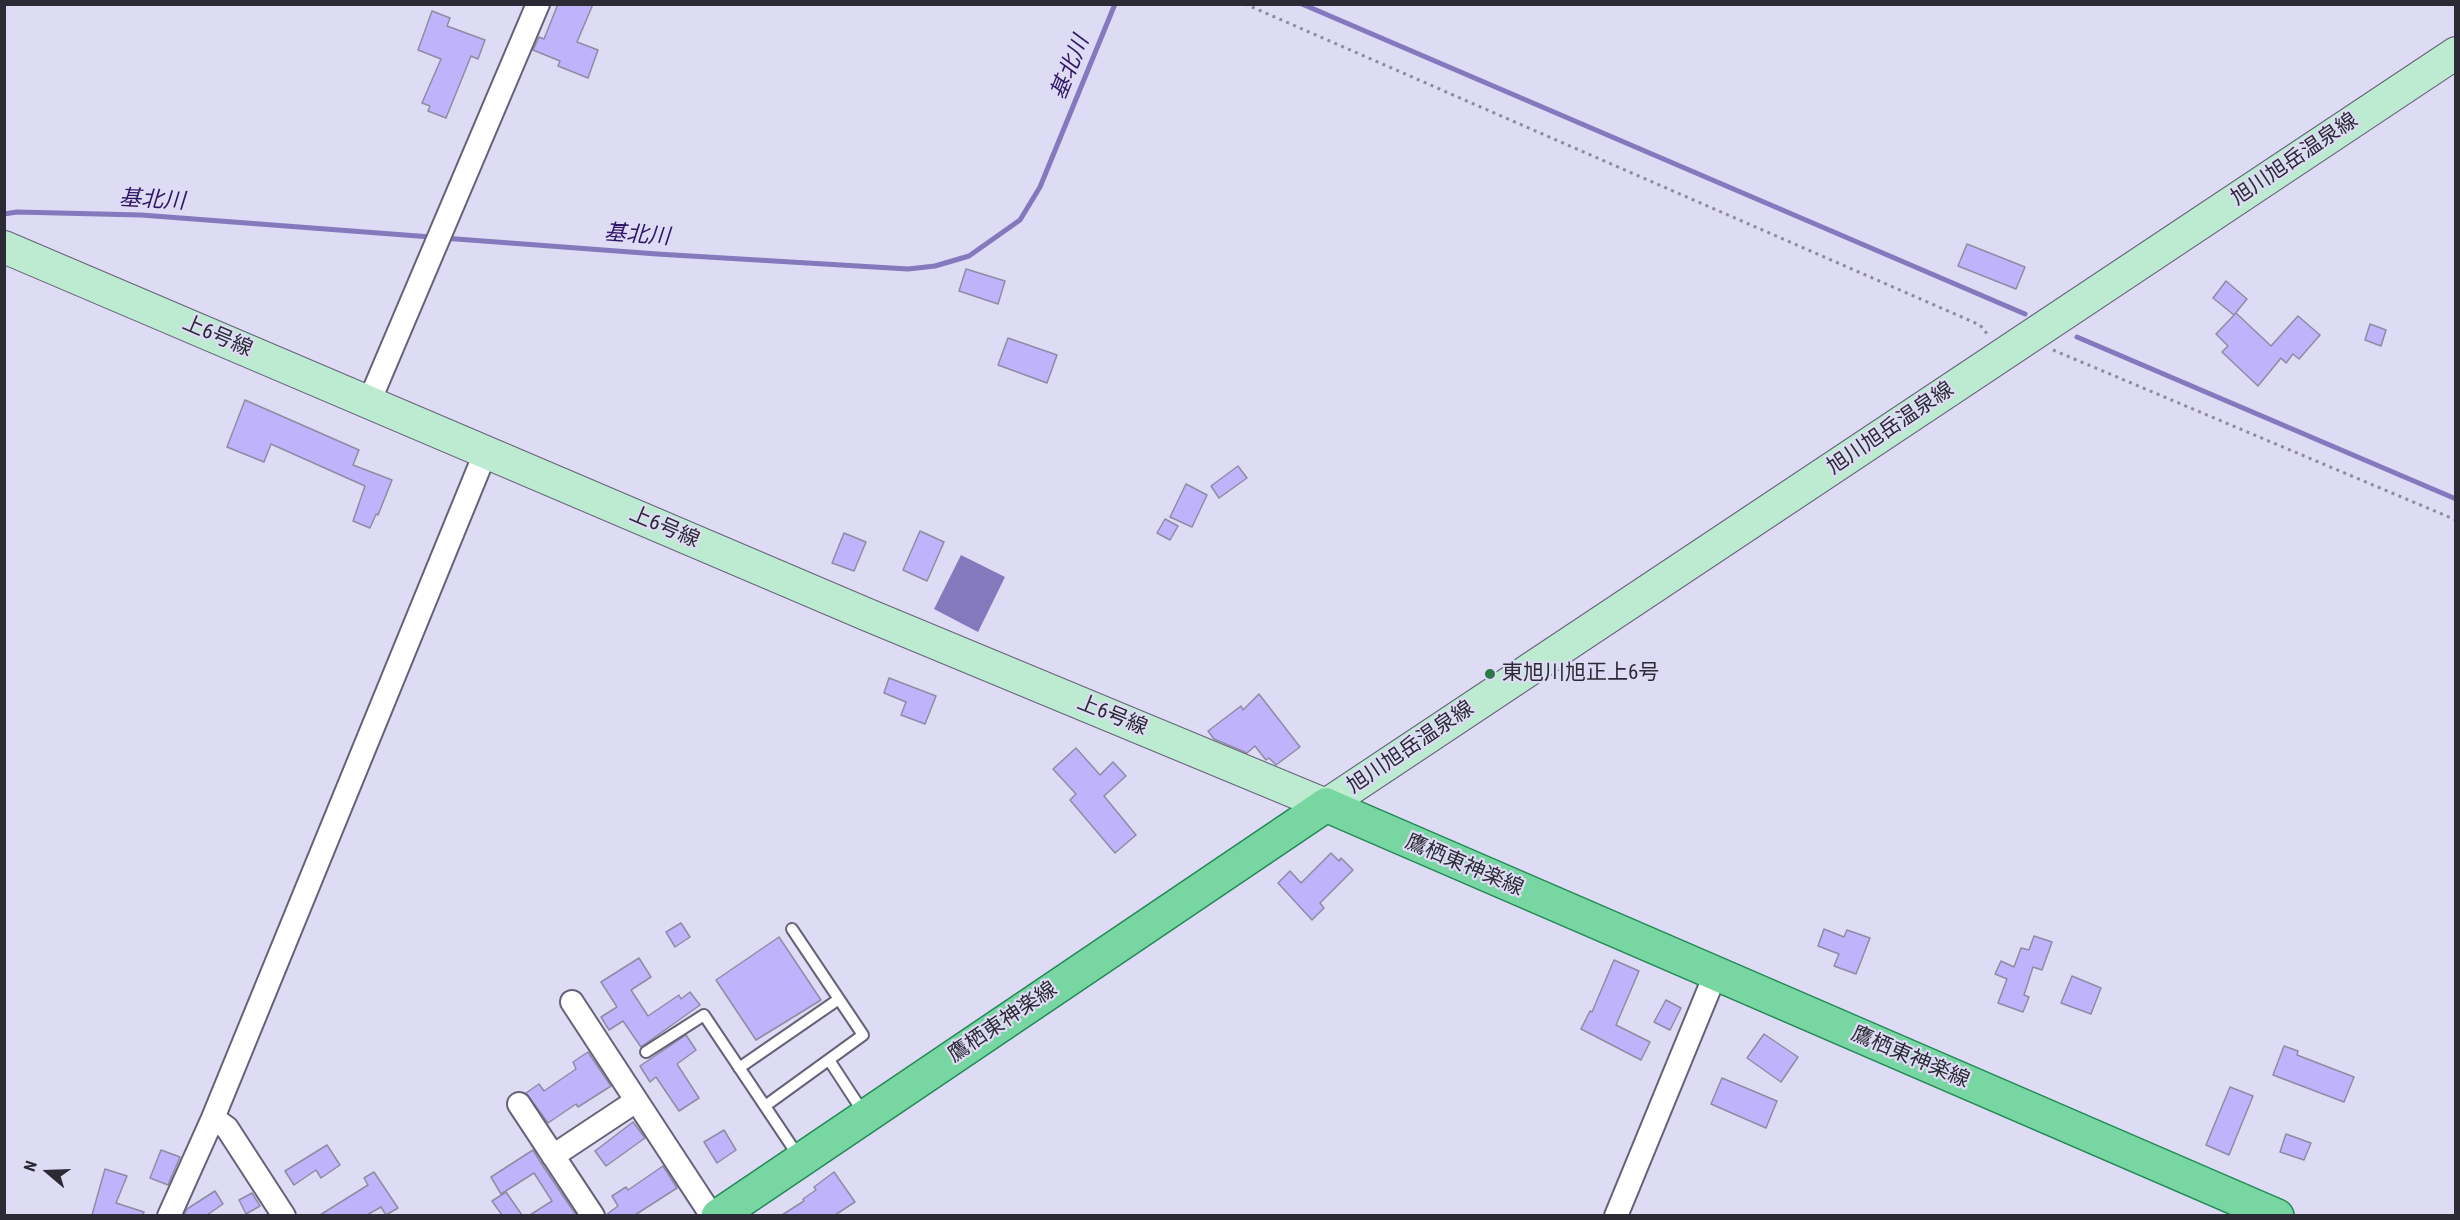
<!DOCTYPE html>
<meta charset="utf-8">
<style>
body{margin:0}
#map{position:relative;width:2460px;height:1220px;overflow:hidden;background:#dedbf5;font-family:"Roboto Condensed",sans-serif}
canvas{display:block}
.frame{position:absolute;inset:0;border:6px solid #2c2b35;pointer-events:none}
.north{position:absolute;left:18px;top:1142px;width:60px;height:60px;-webkit-text-stroke:4px #dedbf5;paint-order:stroke;rotate:289deg;font-size:16px;font-weight:700;line-height:24px;text-align:center;color:#2c2b35}
.north::after{content:'';display:block;margin:auto;width:21px;height:27px;background:#2c2b35;clip-path:polygon(50% 0,100% 100%,50% 72%,0 100%)}
</style>
<div id="map">
<canvas width="2460" height="1220"></canvas>
<div class="frame"></div>
<div class="north">N</div>
</div>
<script>
const ctx = document.querySelector('canvas').getContext('2d');
ctx.lineJoin = 'round';
function fillPath(path, color) { ctx.fillStyle = color; ctx.fill(path, 'evenodd'); }
function trace(path, color, width, dash) { ctx.strokeStyle = color; ctx.lineWidth = width; ctx.lineCap = dash ? 'butt' : 'round'; ctx.setLineDash(dash || []); ctx.stroke(path); }
function drawText(font, color, halo, rows, align = 'center') {
  ctx.font = font + ' "Roboto Condensed","Noto Sans JP",sans-serif'; ctx.lineWidth = 4.5; ctx.setLineDash([]); ctx.textBaseline = 'middle'; ctx.strokeStyle = halo; ctx.fillStyle = color; for (const [text, x, y, turn = 0] of rows) {
    ctx.save(); ctx.translate(x, y); ctx.rotate((+turn || 0) * Math.PI / 180); ctx.textAlign = isNaN(turn) ? turn : align; if (halo) ctx.strokeText(text, 0, 0); ctx.fillText(text, 0, 0); ctx.restore();
  }
}
const water = new Path2D(`
 M961 555 1005 577 978 632 934 609Z`);
const stream = new Path2D(`
 M1302 4 2025 314
 M4 214 17 212 141 215 431 237
 M443 238 657 254 908 269 935 266 969 256 1020 220 1040 187 1115 4
 M2077 337 2456 499`);
const building = new Path2D(`
 M558 4H593L577 42 598 50 588 78 558 66 560 61 533 50 539 37 544 39Z
 M432 11 450 18 447 26 485 40 478 59 471 56 446 118 428 111 430 106 422 103 441 59 418 50Z
 M1967 244 2025 267 2016 289 1958 266Z
 M966 269 1005 281 998 304 959 291Z
 M2226 281 2247 299 2234 315 2213 298Z
 M2236 313 2271 346 2298 316 2320 335 2299 359 2293 354 2286 363 2281 358 2258 386 2222 352 2228 346 2216 334Z
 M2370 324 2386 330 2381 346 2365 340Z
 M1008 338 1057 355 1047 383 998 365Z
 M245 400 359 450 353 465 392 480 378 515 376 514 370 528 353 521 365 486 271 444 264 462 227 447Z
 M1238 466 1247 478 1219 498 1211 486Z
 M1186 484 1207 495 1192 527 1170 517Z
 M1165 519 1178 526 1170 540 1157 533Z
 M920 531 944 542 927 581 903 570Z
 M844 533 866 542 854 571 832 563Z
 M889 678 936 696 925 724 901 715 906 702 884 693Z
 M1259 694 1300 747 1276 765 1269 758 1266 760 1255 746 1247 753 1214 739 1208 731 1241 706 1243 710Z
 M1076 748 1100 775 1113 762 1126 776 1104 796 1136 835 1115 853 1070 800 1076 794 1053 769Z
 M1331 853 1339 861 1341 858 1353 870 1320 903 1324 908 1312 920 1278 883 1290 871 1301 883Z
 M681 923 690 937 675 947 666 932Z
 M1824 929 1844 937 1847 930 1870 938 1856 974 1834 966 1839 954 1818 946Z
 M2034 936 2052 942 2042 970 2033 967 2024 995 2029 997 2023 1012 1998 1003 2007 979 1995 974 2001 961 2014 967 2021 948 2029 950Z
 M779 937 821 1000 756 1040 716 980Z
 M639 958 651 977 631 990 648 1016 679 995 681 999 690 992 700 1005 641 1047 623 1021 609 1030 601 1017 617 1007 601 982Z
 M1614 960 1639 971 1616 1025 1650 1042 1641 1060 1581 1029 1590 1011 1592 1012Z
 M2072 976 2101 988 2091 1014 2061 1003Z
 M1666 1000 1681 1008 1670 1030 1654 1022Z
 M1764 1034 1798 1057 1781 1082 1747 1058Z
 M686 1035 696 1050 677 1064 699 1098 679 1111 656 1077 650 1082 640 1066Z
 M2284 1046 2298 1051 2297 1055 2354 1077 2344 1102 2273 1075Z
 M588 1052 611 1086 578 1107 576 1104 548 1123 526 1093 539 1084 544 1091 576 1069 573 1062Z
 M1722 1078 1777 1101 1766 1128 1711 1104Z
 M2230 1087 2253 1096 2229 1155 2206 1145Z
 M633 1122 645 1138 606 1166 595 1151Z
 M724 1130 736 1150 717 1163 704 1142Z
 M2286 1134 2311 1143 2304 1160 2280 1152Z
 M327 1145 340 1165 321 1178 316 1170 294 1185 285 1171Z
 M161 1150 180 1157 168 1185 150 1178Z
 M533 1150 541 1163 576 1215H530L552 1201 534 1173 501 1194 491 1177Z
 M663 1166 677 1188 635 1215H606L618 1206 612 1196 626 1187 628 1190Z
 M105 1169 127 1176 116 1203 144 1212 143 1215H92Z
 M374 1172 398 1208 386 1215 381 1207 367 1215H320L368 1185 364 1178Z
 M834 1172 855 1202 835 1215H782L804 1201 803 1199 816 1190 814 1187Z
 M215 1191 223 1204 207 1215H184L187 1209Z
 M506 1192 522 1215H502L492 1201Z
 M252 1193 260 1206 246 1214 239 1200Z`);
const path = new Path2D(`
 M1245 4 1980 325 1988 335
 M2053 350 2456 520`);
const lane = new Path2D(`
 M646 1052 704 1015 799 1157
 M829 1060 863 1112
 M739 1068 839 999
 M765 1106 863 1035 792 929`);
const street = new Path2D(`
 M369 402 538 4
 M572 1002 712 1216
 M519 1104 593 1216
 M213 1118 227 1128 284 1216
 M553 1156 636 1101
 M169 1216 213 1118 486 451
 M1616 1216 1715 975`);
const secondary = new Path2D(`
 M4 247 868 615 1326 805 2456 53`);
const primary = new Path2D(`
 M718 1216 1326 805 2277 1216`);
const markers = [
 [1490,674,6,"#2c7948"]
];
const streetNames = [
 ["旭川旭岳温泉線",2295,160,-34],
 ["上6号線",217,337,23],
 ["旭川旭岳温泉線",1891,429,-34],
 ["上6号線",664,528,23],
 ["上6号線",1112,716,22],
 ["旭川旭岳温泉線",1411,748,-34],
 ["鷹栖東神楽線",1464,866,23],
 ["鷹栖東神楽線",1003,1023,-34],
 ["鷹栖東神楽線",1910,1058,23]
];
const poiNames = [
 ["東旭川旭正上6号",1502,674]
];
const waterNames = [
 ["基北川",1071,68,-68],
 ["基北川",152,201,3],
 ["基北川",637,236,4]
];
fillPath(water, '#8479bc');
trace(stream, '#8479bc', 5);
fillPath(building, '#bfb4fc');
trace(building, '#8e8ca3', 1.5);
trace(lane, '#656278', 14);
trace(street, '#656278', 26);
trace(secondary, '#656278', 34);
trace(primary, '#238955', 36);
trace(path, '#8d8b9d', 3, [3, 4.5]);
trace(lane, '#fff', 10);
trace(street, '#fff', 22);
trace(secondary, '#bcebd1', 32);
trace(primary, '#78d6a3', 33);
for (const [x, y, r, color] of markers) { const dot = new Path2D(); dot.arc(x, y, r, 0, 2 * Math.PI); ctx.fillStyle = color; ctx.fill(dot); trace(dot, '#dedbf5', 2); }
drawText('21px', '#2c2b35', '#dedbf5', streetNames);
drawText('21px', '#2c2b35', '#dedbf5', poiNames, 'left');
drawText('italic 22px', '#301666', '#dedbf5', waterNames);
</script>
